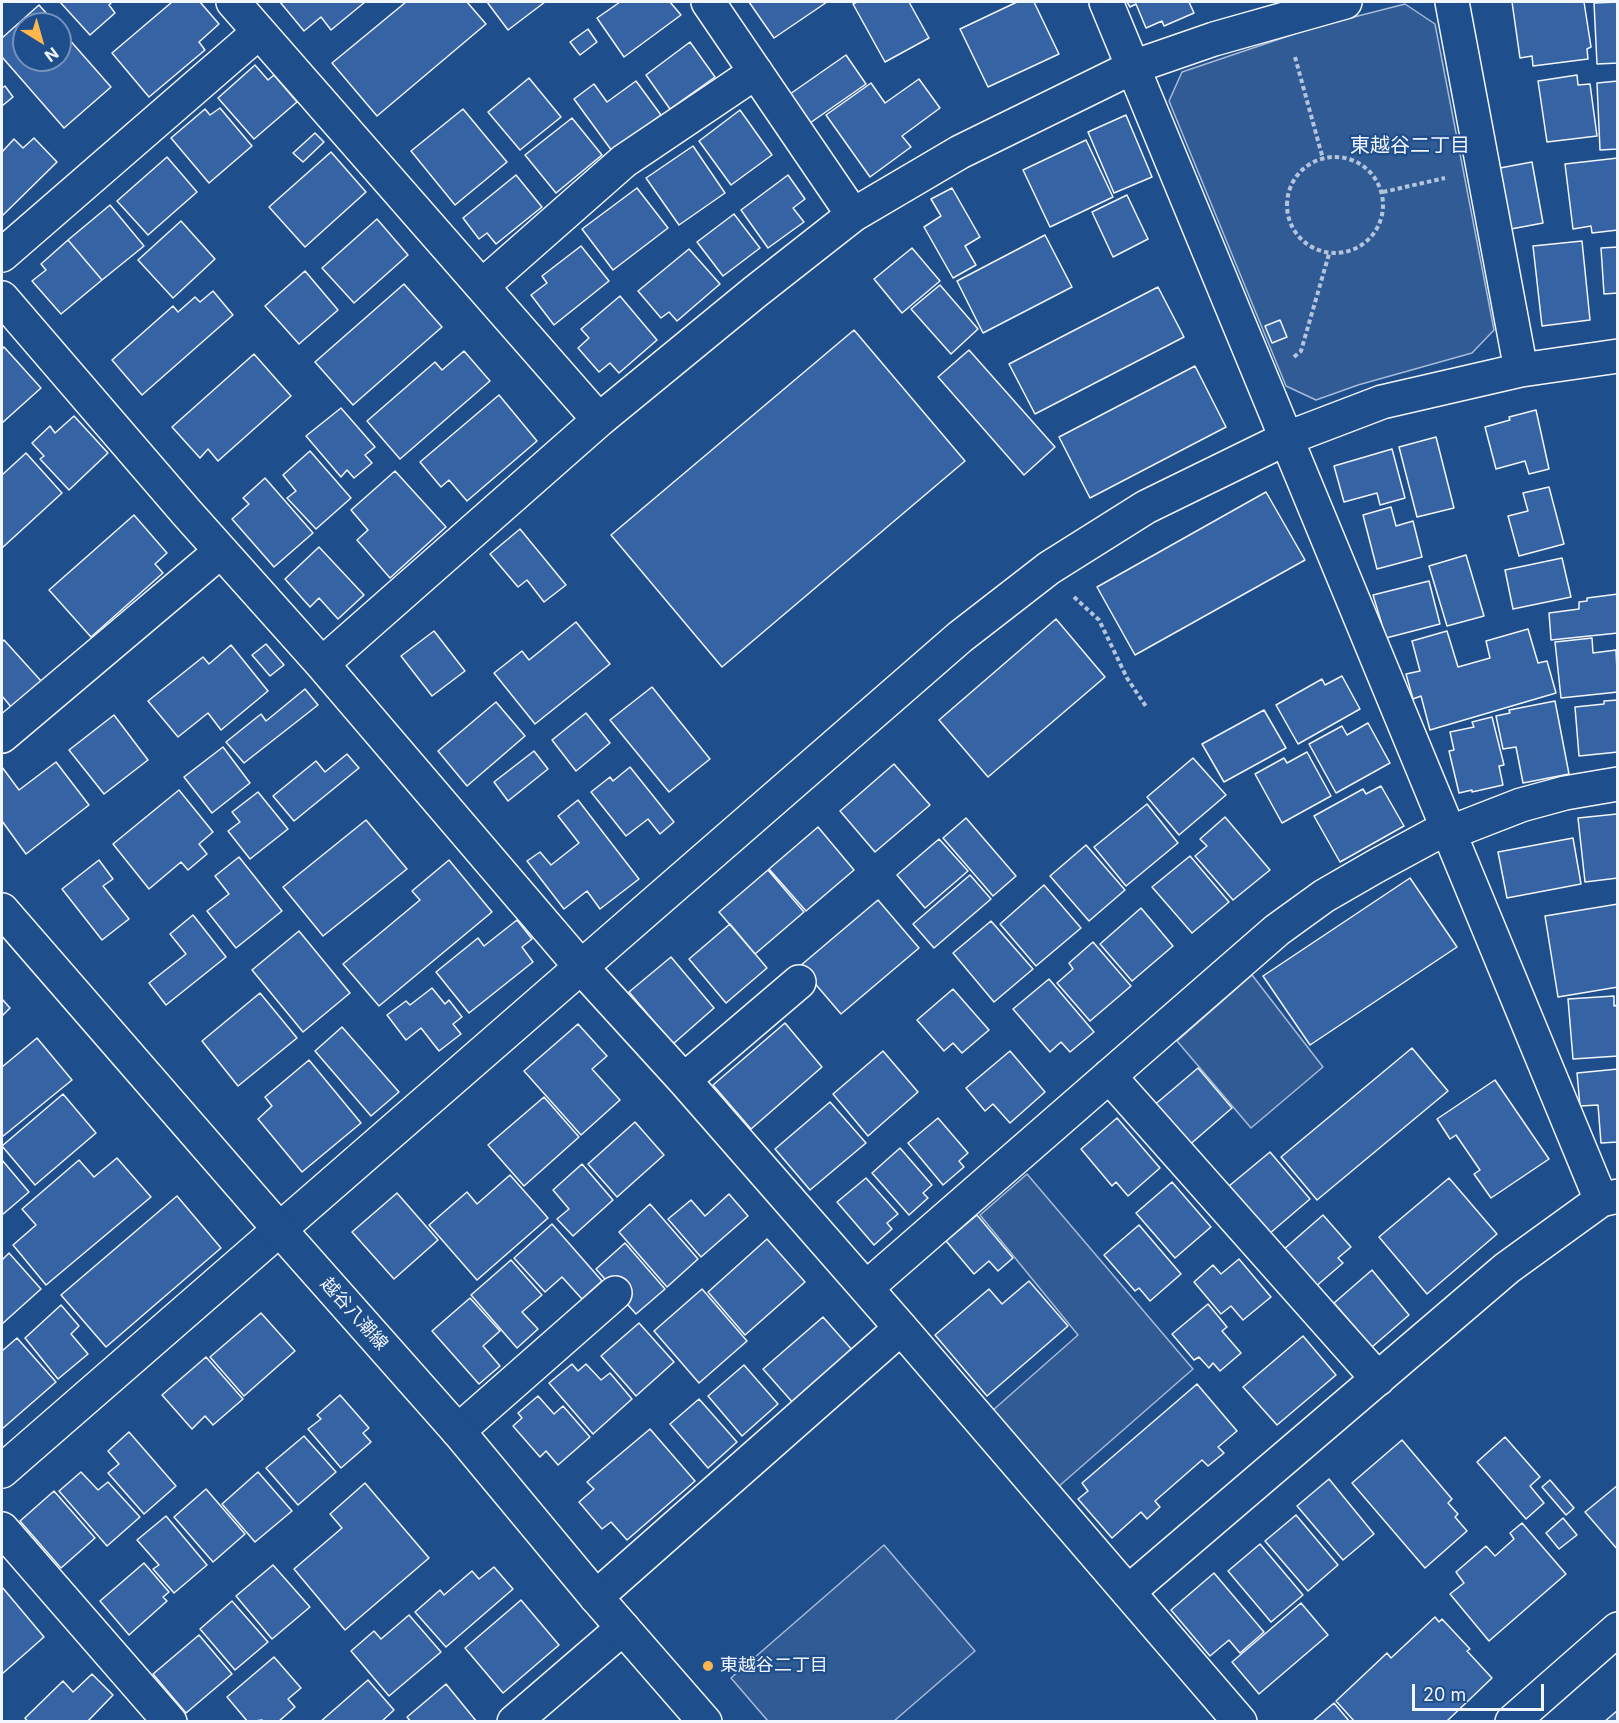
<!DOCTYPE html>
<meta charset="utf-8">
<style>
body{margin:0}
#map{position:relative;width:1619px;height:1723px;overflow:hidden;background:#1f4e8c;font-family:Inter,sans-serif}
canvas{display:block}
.frame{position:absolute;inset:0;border:3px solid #f2f6ff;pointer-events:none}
.north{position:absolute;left:12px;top:12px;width:60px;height:60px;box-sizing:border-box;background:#1f4e8c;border:2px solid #7391ba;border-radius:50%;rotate:143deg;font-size:16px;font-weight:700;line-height:24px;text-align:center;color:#f2f6ff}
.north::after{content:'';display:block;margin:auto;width:21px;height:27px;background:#ffb74d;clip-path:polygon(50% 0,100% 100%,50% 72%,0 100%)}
.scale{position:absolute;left:1412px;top:1684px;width:132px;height:27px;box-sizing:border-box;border:3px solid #f2f6ff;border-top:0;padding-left:8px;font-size:18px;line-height:21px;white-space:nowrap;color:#f2f6ff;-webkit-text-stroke:4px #1f4e8c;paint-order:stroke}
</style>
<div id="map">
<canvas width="1619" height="1723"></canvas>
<div class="frame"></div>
<div class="north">N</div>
<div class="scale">20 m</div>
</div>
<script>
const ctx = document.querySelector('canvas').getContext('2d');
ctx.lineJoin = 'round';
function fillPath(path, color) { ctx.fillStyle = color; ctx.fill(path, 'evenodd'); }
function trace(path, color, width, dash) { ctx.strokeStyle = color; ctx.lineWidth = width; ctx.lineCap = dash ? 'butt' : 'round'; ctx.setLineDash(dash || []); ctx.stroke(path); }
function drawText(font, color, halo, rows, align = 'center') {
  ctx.font = font + ' Inter,"Noto Sans JP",sans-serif'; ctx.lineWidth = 4.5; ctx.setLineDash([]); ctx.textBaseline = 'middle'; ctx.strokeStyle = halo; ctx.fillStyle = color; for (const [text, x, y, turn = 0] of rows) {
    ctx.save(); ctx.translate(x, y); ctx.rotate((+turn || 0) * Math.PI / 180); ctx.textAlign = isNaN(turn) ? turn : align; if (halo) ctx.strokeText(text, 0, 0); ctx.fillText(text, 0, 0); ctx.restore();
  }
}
const built = new Path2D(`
 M1405 4 1435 24 1494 330 1472 353 1358 385 1316 400 1286 386 1169 101 1182 72 1315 27Z
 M1252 975 1323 1067 1251 1128 1177 1041Z
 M1027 1174 1193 1369 1058 1487 992 1411 1078 1335 980 1215Z
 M884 1545 975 1651 894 1721H768L731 1678Z`);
const building = new Path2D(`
 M60 2H112L109 5 115 13 90 35Z
 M172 2H200L219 24 199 42 205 50 149 97 112 53Z
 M280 2H365L331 30 321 17 304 31Z
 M406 2H467L486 24 377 116 332 63Z
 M487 2H545L508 30Z
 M620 2H670L681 15 624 57 597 18Z
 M749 2H827L774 38Z
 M857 2H909L929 38 885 62 853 4Z
 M1017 2H1034L1059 54 988 87 960 29Z
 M1127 2H1189L1194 13 1164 26 1162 21 1146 28 1136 4 1130 7Z
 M1512 2H1584L1591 47 1587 49 1588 59 1533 66 1532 56 1520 58Z
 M1618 2V63L1597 64 1594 3Z
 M39 5 56 24H24V60H60V29L111 87 64 128 2 57V38Z
 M588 29 597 42 580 55 570 42Z
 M690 42 715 77 670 109 646 75Z
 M846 55 866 84 810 123 790 94Z
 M255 65 268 80 274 75 297 102 254 139 218 98Z
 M1577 75 1578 85 1590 84 1597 136 1547 142 1538 81Z
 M529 78 561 117 520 150 488 112Z
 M919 79 940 108 902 136 911 147 870 177 826 115 871 83 885 103Z
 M636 81 661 115 612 151 574 99 594 84 607 102Z
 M1618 81V149L1600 150 1597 83Z
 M5 86 13 97 2 106V88Z
 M220 108 252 146 209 183 171 138 205 109 210 115Z
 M463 109 507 162 455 205 411 151Z
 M740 110 772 155 731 185 699 141Z
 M1126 115 1152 177 1114 193 1088 132Z
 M572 118 602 155 556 193 525 155Z
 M315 133 324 142 303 162 293 153Z
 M34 138 57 162 2 216V152L14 139 23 148Z
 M1086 140 1113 197 1050 227 1023 170Z
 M693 146 725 193 679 225 646 178Z
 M331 152 366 192 305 247 269 207Z
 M167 157 197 192 148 235 117 201Z
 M1618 158V230L1592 233 1591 226 1573 229 1565 164Z
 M1532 162 1543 223 1511 229 1500 168Z
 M516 175 542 207 496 244 487 233 479 239 463 218Z
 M788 175 805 199 793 208 804 222 768 248 741 210Z
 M637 188 668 228 613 270 582 229Z
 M952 188 980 237 965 246 976 265 953 278 924 227 941 216 931 199Z
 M1127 195 1148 239 1113 257 1092 212Z
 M110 205 144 246 102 280 68 240Z
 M734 214 760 248 723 276 697 242Z
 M377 219 408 255 354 303 322 268Z
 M181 221 215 259 173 298 138 260Z
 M1045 235 1072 287 983 333 957 281Z
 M68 240 102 280 61 314 32 281 46 270 41 264Z
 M1582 241 1590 320 1542 326 1533 246Z
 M581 246 609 281 554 325 531 295 547 283 542 276Z
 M1618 247V293L1604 294 1601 248Z
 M912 248 940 281 902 313 874 279Z
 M689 249 720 284 677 321 669 312 661 318 638 291Z
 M305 271 338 310 299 344 265 306Z
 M404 284 442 327 353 405 315 362Z
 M940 285 978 329 951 354 911 309Z
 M1158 287 1184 337 1035 414 1009 364Z
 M213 291 233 315 142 395 112 360 173 306 178 312 195 297 200 302Z
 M620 296 657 340 619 373 610 363 599 372 578 348 589 338 581 329Z
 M1280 320 1287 337 1272 343 1265 326Z
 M854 330 965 461 722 667 611 535Z
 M4 347 41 388 2 423V349Z
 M969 350 1055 447 1024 475 938 377Z
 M464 351 490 381 400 459 367 421 435 362 442 370Z
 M254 354 291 396 218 461 208 449 200 458 172 427Z
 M1195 366 1226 427 1090 498 1059 437Z
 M499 395 537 441 467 501 449 480 441 487 420 462Z
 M341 408 375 447 365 455 372 463 354 478 347 470 341 477 306 436Z
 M1536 410 1549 469 1529 474 1525 461 1496 469 1485 427 1510 420 1509 417Z
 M74 416 108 453 69 490 40 459 44 456 32 443 50 426 55 433Z
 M1436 437 1454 508 1417 517 1399 447Z
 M1392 449 1405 498 1380 505 1377 493 1344 502 1334 466Z
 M310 451 351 498 316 529 287 498 296 491 283 475Z
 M26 453 62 493 2 548V475Z
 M395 471 446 527 390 578 357 540 368 530 351 510Z
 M265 478 313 533 274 567 232 519 249 504 243 498Z
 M1549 487 1564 544 1519 556 1508 516 1528 511 1523 493Z
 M1266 492 1305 560 1135 655 1097 587Z
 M1391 507 1396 526 1413 521 1422 557 1377 569 1363 515Z
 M134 515 167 553 155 564 163 573 91 637 49 590Z
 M520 529 566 585 544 602 527 580 518 587 490 554Z
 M319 547 364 595 338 619 319 598 310 607 285 579Z
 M1466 555 1484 616 1447 626 1429 566Z
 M1562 558 1571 597 1513 609 1505 570Z
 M1429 581 1440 624 1386 638 1373 595Z
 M1618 594V633L1551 640 1549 613 1579 609V602L1587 601V598Z
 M1056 619 1105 677 988 777 939 720Z
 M576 622 610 664 535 724 494 673 522 651 529 660Z
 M1528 629 1538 663 1547 661 1556 693 1430 730 1421 696 1413 699 1406 674 1420 671 1412 641 1447 631 1458 667 1490 658 1486 641Z
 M434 631 465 671 432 696 401 656Z
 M1592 638 1593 653 1616 650 1618 692 1561 698 1555 642Z
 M4 640 42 682 12 708 2 696V642Z
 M266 644 284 665 270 676 252 655Z
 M231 645 268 691 221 730 208 713 178 737 148 701 203 657 209 664Z
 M1342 676 1360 709 1298 744 1276 705 1322 679 1325 685Z
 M652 687 710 759 669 792 610 720Z
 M305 689 318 705 244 763 226 742 261 714 266 721Z
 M1618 700V752L1579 756 1575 707 1604 704V701Z
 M1555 701 1569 774 1523 783 1516 747 1503 749 1496 716 1510 713 1509 710Z
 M496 702 525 736 467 786 438 751Z
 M1264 710 1286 748 1224 782 1202 744Z
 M586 713 610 743 576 771 552 740Z
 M114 715 148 760 104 794 69 750Z
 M1492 717 1504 765 1499 766 1503 785 1472 792V790L1459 793 1449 751 1454 750 1450 732 1474 727 1472 722Z
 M1368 723 1390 763 1336 793 1309 744 1342 726 1347 735Z
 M223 747 250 783 212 813 184 777Z
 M534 751 548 769 508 801 494 782Z
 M1307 752 1331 796 1282 823 1255 774 1284 758 1287 763Z
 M347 754 359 768 294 821 273 796 316 761 325 772Z
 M1193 758 1226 795 1179 835 1147 797Z
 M56 762 89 805 26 854 2 821V767L19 790Z
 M894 764 930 805 875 852 840 811Z
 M630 767 674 822 660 834 648 819 626 836 591 792 610 777 613 781Z
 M1381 786 1404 826 1340 862 1314 816 1363 789 1366 794Z
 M179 790 213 832 199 844 207 854 188 870 181 862 149 889 113 844Z
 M258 792 288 829 250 859 228 831 240 822 232 812Z
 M578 800 639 879 600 909 587 891 564 909 527 861 540 852 551 865 579 843 558 816Z
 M1147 804 1178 843 1126 886 1094 847Z
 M1617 814 1618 878 1585 882 1578 818Z
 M1225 817 1270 870 1233 900 1195 856 1207 846 1200 839Z
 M966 818 1016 876 993 896 943 838Z
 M366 820 407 869 323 936 283 887Z
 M818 827 854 870 806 911 769 869Z
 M1573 838 1581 884 1507 898 1498 852Z
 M939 839 968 871 925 908 897 875Z
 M1086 845 1125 890 1089 921 1050 876Z
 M1190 856 1229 902 1192 933 1152 887Z
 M239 857 282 911 236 948 207 911 229 894 215 876Z
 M99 860 113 879 103 886 129 919 102 940 62 889Z
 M449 860 492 912 379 1006 343 964 420 900 412 891Z
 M768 870 804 912 755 954 719 912Z
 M970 875 991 899 934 948 913 924Z
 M1410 878 1457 947 1310 1045 1263 976Z
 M1044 885 1081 928 1036 966 1000 924Z
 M878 900 919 948 841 1014 800 966Z
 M1618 904V987L1558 997 1545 916Z
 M1141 908 1173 946 1132 981 1100 944Z
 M193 915 226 957 166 1005 149 983 186 954 170 934Z
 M517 920 532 939 522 947 533 962 469 1013 436 972 478 938 484 946Z
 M991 921 1033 969 994 1002 953 953Z
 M730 924 767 968 726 1003 689 959Z
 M299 931 350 993 303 1032 252 970Z
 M1093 942 1131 986 1090 1021 1057 983 1073 969 1069 963Z
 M671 957 714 1008 673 1044 629 992Z
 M1049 979 1094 1032 1070 1052 1061 1042 1050 1052 1013 1009Z
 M432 988 445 1004 449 1000 462 1017 453 1024 461 1034 439 1051 421 1028 406 1040 387 1015 406 1001 410 1005Z
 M953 989 989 1030 962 1053 953 1043 944 1051 917 1020Z
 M260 993 297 1038 238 1086 202 1041Z
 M1614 996V1006L1617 1005 1618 1009V1056L1573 1059 1568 999Z
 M2 999 10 1008 2 1016Z
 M785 1023 822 1067 751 1129 713 1085Z
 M578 1024 607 1056 592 1069 620 1100 581 1135 524 1071Z
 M342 1027 399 1092 371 1116 315 1051Z
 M37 1038 72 1080 2 1137V1067Z
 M1412 1048 1448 1091 1317 1200 1281 1157Z
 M883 1051 918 1092 868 1136 833 1094Z
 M1010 1051 1045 1092 1010 1123 993 1104 985 1111 966 1088Z
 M309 1060 361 1123 302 1172 258 1119 272 1106 265 1097Z
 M1198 1068 1232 1108 1187 1147 1152 1107Z
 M1618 1069V1142L1601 1143 1598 1105 1580 1106 1577 1073Z
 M1495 1080 1549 1159 1491 1198 1474 1174 1480 1170 1456 1135 1450 1139 1437 1119Z
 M63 1094 96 1133 35 1185 2 1146Z
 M544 1097 579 1137 524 1186 488 1145Z
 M830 1102 866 1143 810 1190 775 1149Z
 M938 1118 968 1153 959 1161 964 1167 943 1185 908 1143Z
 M1117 1118 1160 1168 1128 1196 1116 1182 1112 1186 1081 1149Z
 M635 1122 664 1155 617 1197 588 1164Z
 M900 1148 932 1185 923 1193 928 1198 909 1215 872 1173Z
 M1270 1152 1310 1199 1269 1234 1229 1186Z
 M117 1158 151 1197 46 1285 13 1245 36 1225 22 1209 79 1160 94 1177Z
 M2 1160 29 1192 2 1215Z
 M582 1164 613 1200 573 1236 557 1219 569 1209 553 1190Z
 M510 1175 548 1218 477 1280 429 1225 467 1192 477 1204Z
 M866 1178 898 1214 887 1223 892 1229 874 1245 837 1202Z
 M1449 1178 1497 1234 1427 1294 1379 1237Z
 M1172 1182 1211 1227 1175 1258 1136 1213Z
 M397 1193 438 1240 394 1279 352 1232Z
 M729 1194 748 1216 701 1257 668 1219 691 1200 705 1216Z
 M177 1196 221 1248 106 1347 61 1295Z
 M650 1204 698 1259 667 1287 619 1232Z
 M977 1215 1013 1258 998 1271 989 1261 974 1274 946 1241Z
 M1323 1215 1351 1247 1338 1258 1343 1263 1314 1288 1283 1250Z
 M552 1224 602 1281 582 1299 562 1277 545 1292 514 1258Z
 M1139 1225 1181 1274 1150 1301 1139 1288 1135 1291 1104 1255Z
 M767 1239 805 1282 745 1335 708 1292Z
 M625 1243 665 1289 636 1314 596 1269Z
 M9 1253 41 1289 2 1324V1260Z
 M1239 1259 1271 1297 1243 1320 1231 1306 1221 1314 1194 1282 1213 1265 1221 1274Z
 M511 1260 542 1295 522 1312 538 1329 517 1348 471 1295Z
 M1372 1270 1409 1315 1372 1347 1334 1303Z
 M1029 1281 1068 1326 987 1396 935 1335 989 1289 1002 1304Z
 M702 1289 747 1341 699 1383 654 1331Z
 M470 1298 500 1331 483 1346 500 1366 479 1384 432 1331Z
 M1208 1304 1227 1327 1222 1331 1241 1353 1220 1371 1213 1363 1209 1368 1199 1357 1194 1360 1172 1334Z
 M61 1305 79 1326 71 1334 88 1354 58 1379 25 1338Z
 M261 1313 295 1351 244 1396 210 1357Z
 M823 1317 854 1352 794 1404 763 1369Z
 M639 1323 674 1362 636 1396 601 1356Z
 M1303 1336 1336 1375 1277 1425 1243 1387Z
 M17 1338 56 1382 2 1429V1351Z
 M206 1357 243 1399 213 1425 205 1416 192 1429 162 1395Z
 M572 1364 578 1371 586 1364 601 1380 610 1373 632 1399 593 1434 549 1383Z
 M744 1365 778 1404 742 1436 708 1396Z
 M1197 1384 1237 1431 1218 1447 1224 1453 1208 1466 1202 1460 1155 1501 1160 1507 1147 1519 1141 1512 1112 1538 1078 1499 1088 1491 1082 1483Z
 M340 1395 369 1428 363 1433 371 1442 341 1468 308 1429 321 1419 317 1415Z
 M538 1396 554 1414 563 1406 590 1437 558 1465 546 1451 540 1457 513 1426 522 1418 518 1413Z
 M699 1399 737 1442 708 1468 670 1424Z
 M650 1429 695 1481 627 1540 611 1522 602 1529 579 1502 594 1489 587 1482Z
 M129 1432 176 1486 144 1514 108 1473 119 1464 108 1451Z
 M304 1436 336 1472 298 1505 266 1468Z
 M1505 1437 1540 1477 1530 1486 1544 1503 1526 1519 1477 1462Z
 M1402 1440 1452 1499 1448 1503 1458 1514 1455 1517 1467 1531 1425 1568 1352 1483Z
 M81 1472 98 1490 108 1482 140 1517 107 1546 59 1491Z
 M258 1472 292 1511 255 1542 222 1504Z
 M1329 1479 1374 1534 1343 1560 1297 1506Z
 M1550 1480 1574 1508 1566 1515 1542 1487Z
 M365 1483 429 1558 345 1630 294 1569 342 1528 330 1514Z
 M1618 1485V1550L1585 1512Z
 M206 1489 245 1534 213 1562 174 1517Z
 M54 1491 95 1538 61 1568 20 1521Z
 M1296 1515 1338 1565 1308 1591 1265 1541Z
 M166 1516 207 1565 174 1593 153 1569 159 1565 137 1540Z
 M1563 1518 1577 1535 1559 1549 1546 1533Z
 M1522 1523 1566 1574 1489 1641 1450 1594 1464 1583 1456 1572 1486 1546 1495 1556 1514 1539 1510 1533Z
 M1260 1544 1303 1595 1271 1622 1228 1571Z
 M144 1563 169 1592 163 1597 167 1601 129 1635 100 1601Z
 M273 1565 310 1607 272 1639 236 1596Z
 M494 1567 513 1589 446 1647 415 1612 440 1590 444 1595 472 1571 479 1579Z
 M1214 1573 1264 1632 1240 1653 1229 1640 1210 1656 1171 1610Z
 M2 1587 44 1637 2 1674Z
 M521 1600 559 1645 503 1693 465 1648Z
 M232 1601 268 1642 235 1670 200 1629Z
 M1301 1603 1328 1635 1259 1694 1232 1662Z
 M409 1615 441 1652 389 1696 351 1651 374 1631 381 1639Z
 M1435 1617 1439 1622 1442 1619 1470 1649 1467 1651 1492 1678 1446 1722H1355L1336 1701 1387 1653 1391 1658Z
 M199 1635 232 1674 186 1713 153 1674Z
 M274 1657 301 1688 288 1699 295 1707 278 1722H264L262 1720 248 1722 227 1697Z
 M92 1674 113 1695 87 1722H28L25 1718 63 1681 73 1692Z
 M368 1680 394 1710 381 1722H320Z
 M446 1684 477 1722H411L407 1717Z
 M1334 1703 1350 1722H1312Z
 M1618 1710V1722H1604Z`);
const path = new Path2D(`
 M1295 57 1323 159
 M1287 205a48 48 0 1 1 96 0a48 48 0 1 1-96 0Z
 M1383 192 1445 178
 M1294 357 1301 351 1329 254
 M1074 597 1099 620 1127 678 1147 708`);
const minor = new Path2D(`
 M233 2 599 420
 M708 2 853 215
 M1106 2 1601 1200
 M1452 2 1521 370
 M2 255 259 32
 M482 286 624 161 756 72
 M2 298 187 513 322 664 581 967 684 1080 901 1328 1240 1722
 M322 664 599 420 755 292 853 215 960 152 1133 67 1214 39 1345 2
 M2 736 221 551
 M1449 833 1521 805 1565 793 1618 784
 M1109 1076 1378 1379
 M684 1080 799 982
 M866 1288 1277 930 1324 896 1376 866 1446 828
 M458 1431 615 1293
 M2 1471 960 637 1049 568 1146 507 1285 439 1382 402 1521 370 1618 356
 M2 1529 170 1722
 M1128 1592 1507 1268 1601 1200 1618 1196
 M596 1597 901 1328
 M514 1722 623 1628
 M1512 1722 1618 1629`);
const major = new Path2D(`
 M2 910 280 1230 458 1431 596 1597 705 1722`);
const markers = [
 [708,1666,6,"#ffb74d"]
];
const streetNames = [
 ["越谷八潮線",354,1314,48]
];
const poiNames = [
 ["東越谷二丁目",720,1666]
];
const neighbourhoodNames = [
 ["東越谷二丁目",1410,146]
];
fillPath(built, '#305b95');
trace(built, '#a8bbd7', 1.5);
fillPath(building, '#3563a3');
trace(building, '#f2f6ff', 1.5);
trace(minor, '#f2f6ff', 36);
trace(major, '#f2f6ff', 36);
trace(path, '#b3c4dc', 4, [4.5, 3]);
trace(minor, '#1f4e8c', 33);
trace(major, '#1f4e8c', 33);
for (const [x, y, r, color] of markers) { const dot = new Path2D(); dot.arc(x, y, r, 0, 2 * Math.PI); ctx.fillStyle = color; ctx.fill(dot); trace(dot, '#1f4e8c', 2); }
drawText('18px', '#f2f6ff', '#1f4e8c', streetNames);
drawText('18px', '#f2f6ff', '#1f4e8c', poiNames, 'left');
drawText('20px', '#f2f6ff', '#1f4e8c', neighbourhoodNames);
</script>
